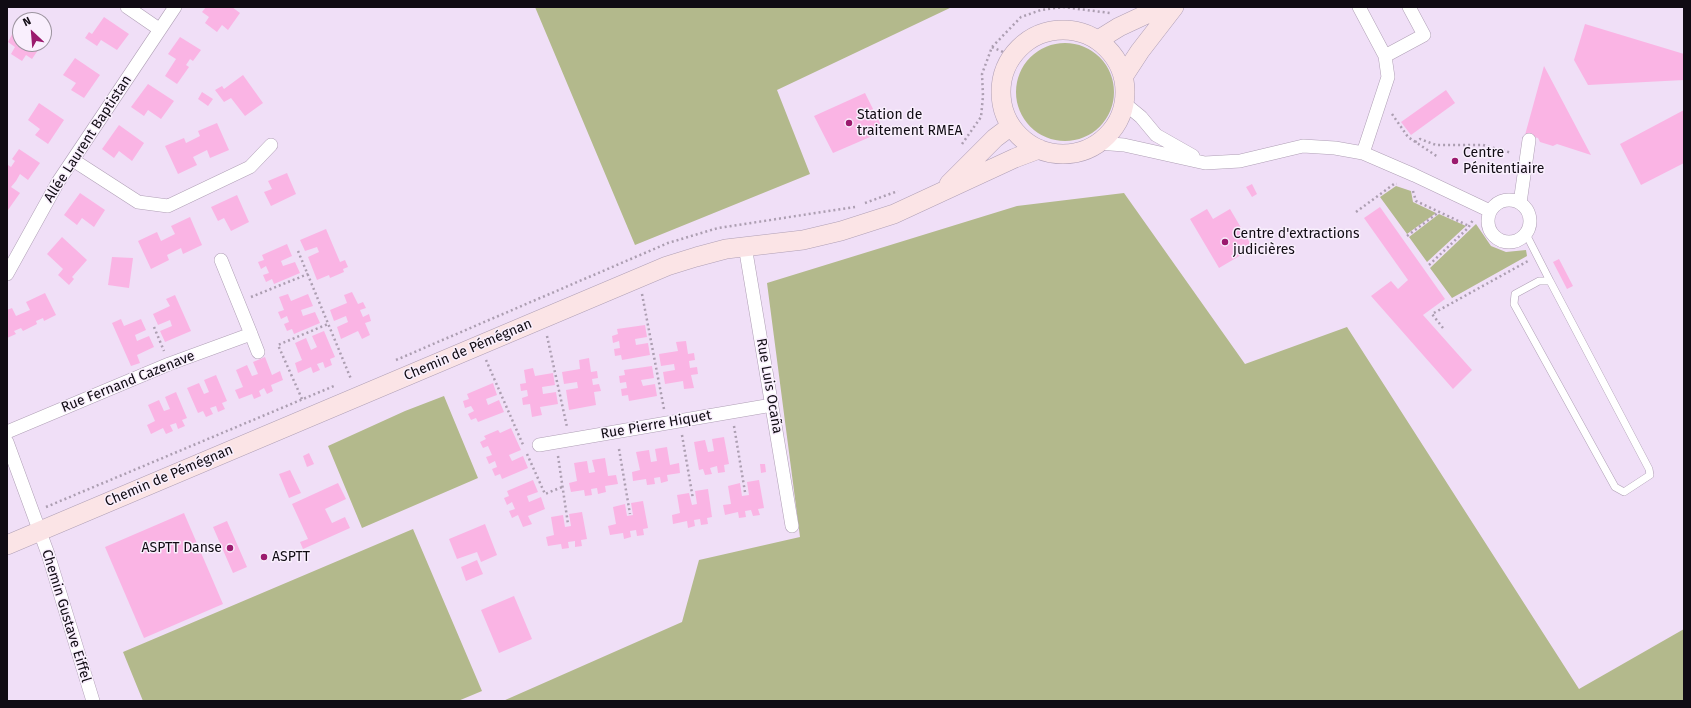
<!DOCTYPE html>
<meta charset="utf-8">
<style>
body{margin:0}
#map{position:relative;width:1691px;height:708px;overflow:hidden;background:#f0dff7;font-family:"Fira Sans",sans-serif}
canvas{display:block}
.frame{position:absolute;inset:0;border:8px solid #100b13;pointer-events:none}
.north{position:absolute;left:12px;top:12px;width:40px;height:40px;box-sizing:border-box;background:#f9effd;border:1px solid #9c949f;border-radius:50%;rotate:334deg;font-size:11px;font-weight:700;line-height:16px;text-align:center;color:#100b13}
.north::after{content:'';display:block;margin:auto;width:14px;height:18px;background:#9b1a6e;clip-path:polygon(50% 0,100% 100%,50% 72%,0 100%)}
</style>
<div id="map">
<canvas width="1691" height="708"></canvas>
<div class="frame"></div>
<div class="north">N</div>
</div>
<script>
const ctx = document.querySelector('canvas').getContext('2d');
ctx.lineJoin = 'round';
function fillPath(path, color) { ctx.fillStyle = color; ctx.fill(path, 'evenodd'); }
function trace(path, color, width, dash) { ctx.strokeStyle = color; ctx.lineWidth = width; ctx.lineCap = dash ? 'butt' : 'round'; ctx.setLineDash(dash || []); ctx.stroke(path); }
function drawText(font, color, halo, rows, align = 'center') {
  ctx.font = font + ' "Fira Sans",sans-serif'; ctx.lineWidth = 3; ctx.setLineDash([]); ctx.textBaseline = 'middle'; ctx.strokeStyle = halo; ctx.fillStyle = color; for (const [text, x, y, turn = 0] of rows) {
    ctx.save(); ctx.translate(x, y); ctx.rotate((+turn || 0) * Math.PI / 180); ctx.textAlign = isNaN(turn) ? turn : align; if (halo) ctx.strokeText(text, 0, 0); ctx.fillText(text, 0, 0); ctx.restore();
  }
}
const green = new Path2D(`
 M535 7H952L777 90 810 174 635 245Z
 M1016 92a49 49 0 1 1 98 0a49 49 0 1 1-98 0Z
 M1396 186 1411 191 1413 202 1436 213 1407 234 1380 197Z
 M1124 193 1245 364 1347 327 1579 689 1684 629V701H503L682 622 699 560 800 537 767 283 1017 206Z
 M1439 214 1466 226 1427 262 1409 237Z
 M1476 224 1491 246 1506 252 1526 250 1527 256 1452 298 1430 268Z
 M444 396 478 478 362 528 328 446 405 411Z
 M413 529 482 691 458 701H143L123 652Z`);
const building = new Path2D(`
 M206 7H232L240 13 228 30 222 25 217 32 205 23 209 17 202 12Z
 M104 17 129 34 117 50 101 40 97 46 85 38 89 32 92 34Z
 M18 23 20 25V44H42L32 59 26 55 22 61 11 54 15 47 8 42Z
 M1585 24 1684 54V80L1588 85 1574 60Z
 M180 37 201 50 193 61 190 59 186 65 189 67 177 84 165 76 176 59 168 54Z
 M75 58 100 75 84 98 71 90 76 83 63 75Z
 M1544 66 1591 155 1557 144 1553 146 1540 142 1538 138 1525 135Z
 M243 75 263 103 245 116 231 98 224 102 215 90 222 86 224 89Z
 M148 84 174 101 161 119 148 110 144 116 131 107Z
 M1446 90 1455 103 1411 135 1401 122Z
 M202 92 213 99 208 106 198 99Z
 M865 93 884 131 833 153 814 116Z
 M39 103 64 120 48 144 35 135 40 129 28 120Z
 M1684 110V163L1641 185 1620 144Z
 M217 123 229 150 210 158 207 150 193 157 197 165 178 174 165 146 184 138 186 143 200 136 198 131Z
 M119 125 144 143 132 161 119 151 114 158 102 149Z
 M19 149 40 163 28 180 20 174 16 181 11 187 20 193 8 210 7 166 8 165 11 167 15 161 12 159Z
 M287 173 296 194 271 206 264 192 272 189 268 181Z
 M1252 184 1257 194 1252 197 1246 187Z
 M80 193 105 210 94 227 82 218 77 225 64 215Z
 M237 195 249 222 231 231 224 218 218 221 211 207Z
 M1380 207 1445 299 1423 315 1472 370 1453 389 1371 296 1391 281 1398 289 1408 280 1364 218Z
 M1207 209 1213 219 1230 209 1253 248 1219 268 1190 219Z
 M190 217 202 245 183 254 181 248 167 255 169 260 151 269 138 241 157 232 161 241 175 234 171 226Z
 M326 229 340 262 345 260 348 267 343 269 344 272 330 278 329 275 317 280 308 257 319 252 317 247 305 251 300 240Z
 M62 237 87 260 72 277 74 279 69 285 58 275 63 269 47 254Z
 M287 244 292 256 281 261 283 266 295 262 300 273 274 284 272 279 266 282 263 275 269 273 266 266 261 269 258 262 264 260 262 255Z
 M112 257 133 258 129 288 108 285Z
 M1559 259 1573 286 1567 289 1553 262Z
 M352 292 358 304 363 302 366 308 360 310 363 317 369 314 371 321 365 323 370 335 362 339 358 331 341 339 337 327 348 322 346 316 334 321 330 310 347 303 344 295Z
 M45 293 56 315 44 321 43 318 36 321 37 324 23 331 21 328 14 331 16 334 7 338V310L12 308 16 316 30 310 26 302Z
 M288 294 291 301 308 294 313 306 301 310 303 316 315 312 320 323 294 334 292 329 287 331 284 324 289 322 287 316 281 319 278 312 284 310 279 297Z
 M175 295 191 331 165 342 160 331 172 326 170 320 158 325 153 314 170 306 166 299Z
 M121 319 124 326 141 319 146 330 135 335 137 341 149 336 154 347 137 355 140 363 131 366 112 323Z
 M645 325 647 337 635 339 636 345 648 343 650 355 622 360 621 355 615 356 614 349 620 348 619 341 613 343 612 336 618 334 617 329Z
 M324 331 335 357 330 359 332 365 325 368 323 362 317 364 320 370 313 373 311 367 298 373 295 363 302 360 295 343 306 338 311 350 317 347 312 336Z
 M686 341 688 354 694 353 695 360 689 361 690 368 697 367 698 374 691 375 694 388 684 389 683 381 665 384 663 372 675 370 674 364 661 366 659 354 678 351 676 342Z
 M265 357 272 375 280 371 283 380 271 385 273 391 267 394 264 388 259 391 261 396 254 399 252 394 239 399 235 390 243 387 236 370 247 365 252 376 258 374 253 362Z
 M589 358 591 372 597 371 598 378 592 379 593 385 599 384 601 391 594 392 596 405 569 410 566 390 578 388 577 382 564 384 562 372 580 369 579 360Z
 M652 366 654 378 641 380 643 386 655 384 657 396 629 401 628 395 622 396 621 389 627 388 626 382 620 383 619 376 625 375 624 370Z
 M533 368 535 376 553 373 555 385 542 387 543 394 556 392 558 404 540 407 542 415 532 417 530 404 523 405 522 398 528 396 527 390 521 391 520 384 526 383 524 370Z
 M216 375 227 401 222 403 225 409 218 412 216 406 210 408 213 414 206 417 203 411 198 413 187 388 199 383 204 394 209 392 204 380Z
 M493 383 497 395 486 399 488 405 499 400 504 412 478 422 476 418 471 420 468 414 474 411 471 406 465 408 463 401 469 399 467 394Z
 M176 392 187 418 182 420 185 426 178 429 176 423 170 425 173 431 166 434 163 428 151 434 147 425 155 421 148 405 159 400 164 411 170 409 165 397Z
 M511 428 521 450 509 455 512 461 523 456 528 468 502 479 500 474 495 476 492 469 497 467 495 461 489 464 486 457 492 455 488 446 483 448 480 442 486 439 484 436 498 430 500 433Z
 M724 437 729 464 724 465 725 472 718 473 717 466 710 468 712 474 705 475 703 469 699 470 694 442 705 440 708 452 714 451 712 439Z
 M667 447 670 465 679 463 680 473 667 475 668 481 661 483 660 477 654 478 655 484 647 485 646 479 633 481 632 472 640 470 636 452 649 450 651 462 657 461 655 449Z
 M309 453 314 464 307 467 303 456Z
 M605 458 608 476 616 475 618 484 605 486 606 492 598 494 597 488 591 489 592 495 585 496 584 490 571 492 569 483 577 481 574 463 587 461 589 473 595 472 592 460Z
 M760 464H765L766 472 761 473Z
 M290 470 301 493 289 498 279 474Z
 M533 480 538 492 527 496 529 502 541 497 545 509 528 516 532 524 523 527 518 515 512 518 509 511 515 509 512 502 507 505 504 498 509 496 507 491Z
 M759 480 764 508 758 509 760 515 753 516 751 510 745 511 746 517 739 518 738 512 725 515 723 505 731 504 728 486 740 483 742 496 749 495 747 482Z
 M338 483 346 499 325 509 332 523 345 517 350 528 303 549 300 542 308 539 292 504Z
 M708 489 712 517 707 518 708 524 701 525 700 519 694 520 695 526 688 528 687 521 673 524 672 515 680 513 677 495 689 493 692 505 697 504 695 491Z
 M643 501 648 528 643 529 644 535 637 536 636 530 630 531 631 537 624 539 623 533 610 535 608 526 616 524 613 507 625 504 627 516 633 515 631 503Z
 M582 512 587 539 581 540 582 546 575 547V541L568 542 569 548 562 549 561 544 548 546 546 537 554 535 551 517 563 515 565 527 571 526 569 514Z
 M184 513 223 604 144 638 105 547Z
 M227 521 247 567 233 573 213 527Z
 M485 524 497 555 481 562 477 552 457 559 449 539Z
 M477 560 483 574 466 581 461 567Z
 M514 596 532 639 499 653 481 610Z`);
const path = new Path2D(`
 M992 47 1012 56
 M1392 114 1408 137 1438 157
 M1415 142 1420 139 1436 145H1483L1512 153
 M962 144 981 117 983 96 982 74 992 47 1021 17 1041 10 1063 7 1110 13
 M1413 191 1416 201 1469 226
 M865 203 898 191
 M1356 212 1394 184H1397
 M1407 236 1439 212
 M298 251 351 379
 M1429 265 1468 228 1473 220
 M642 294 664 409
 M251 297 308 274
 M154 327 164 351
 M1443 328 1432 314 1528 261
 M547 336 567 427
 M396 360 668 243 718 228 855 207
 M486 360 524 447
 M302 399 278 345 328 324
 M734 426 745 492
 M682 435 693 499
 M619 449 630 514
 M527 454 545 494 562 487
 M558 456 568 524
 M46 507 334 386`);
const lane = new Path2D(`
 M1526 234 1550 281H1539L1515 294 1514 304 1615 487 1624 492 1650 475 1649 469 1550 281`);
const street = new Path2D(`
 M127 7 159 29
 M1359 7 1385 56 1388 77 1363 153
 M1385 56 1424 35 1409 7
 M1124 103 1141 117 1156 135 1193 156
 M1098 143 1124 145 1205 163 1240 161 1303 146 1335 148 1363 153 1414 175 1490 211
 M73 160 138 202 168 206 250 167 271 145
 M1488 221a21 21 0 1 1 42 0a21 21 0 1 1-42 0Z
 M1520 203 1529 140
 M745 246 792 526
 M7 274 58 182 175 7
 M251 334 258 352
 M7 432 169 364 251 334 221 260
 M7 442 48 554 93 701
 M539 445 772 405`);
const secondary = new Path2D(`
 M1001 92a62 62 0 1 1 124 0a62 62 0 1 1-124 0Z
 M1098 40 1119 27 1162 7
 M1123 77 1140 51 1174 7
 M949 184 995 138 1011 126
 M7 545 667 266 696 257 726 249 803 240 841 231 894 214 1015 158 1039 149`);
const markers = [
 [849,123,4,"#9b1a6e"],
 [1455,161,4,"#9b1a6e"],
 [1225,242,4,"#9b1a6e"],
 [230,548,4,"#9b1a6e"],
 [264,557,4,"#9b1a6e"]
];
const poiNames = [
 ["Station de",857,115],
 ["traitement RMEA",857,131],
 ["Centre",1463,153],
 ["Pénitentiaire",1463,169],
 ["Centre d'extractions",1233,234],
 ["judicières",1233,250],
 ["ASPTT Danse",222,548,"right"],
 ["ASPTT",272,557]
];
const streetNames = [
 ["Allée Laurent Baptistan",88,139,-57],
 ["Chemin de Pémégnan",468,350,-23],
 ["Rue Fernand Cazenave",128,382,-22],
 ["Rue Luis Ocaña",769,386,80],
 ["Rue Pierre Hiquet",656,425,-10],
 ["Chemin de Pémégnan",169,476,-23],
 ["Chemin Gustave Eiffel",66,616,73]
];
fillPath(green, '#b3b98c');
fillPath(building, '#fab4e4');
trace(lane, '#af9fb5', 8);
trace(street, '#af9fb5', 14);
trace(secondary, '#af9fb5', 20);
trace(path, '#ac9eb1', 2.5, [2, 3]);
trace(lane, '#fff', 7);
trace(street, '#fff', 13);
trace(secondary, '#fbe4e6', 19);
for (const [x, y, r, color] of markers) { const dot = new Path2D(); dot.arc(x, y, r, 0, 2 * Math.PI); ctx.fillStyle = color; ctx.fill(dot); trace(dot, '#f9effd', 1.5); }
drawText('14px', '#100b13', '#f9effd', poiNames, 'left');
drawText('14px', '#100b13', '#f9effd', streetNames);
</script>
